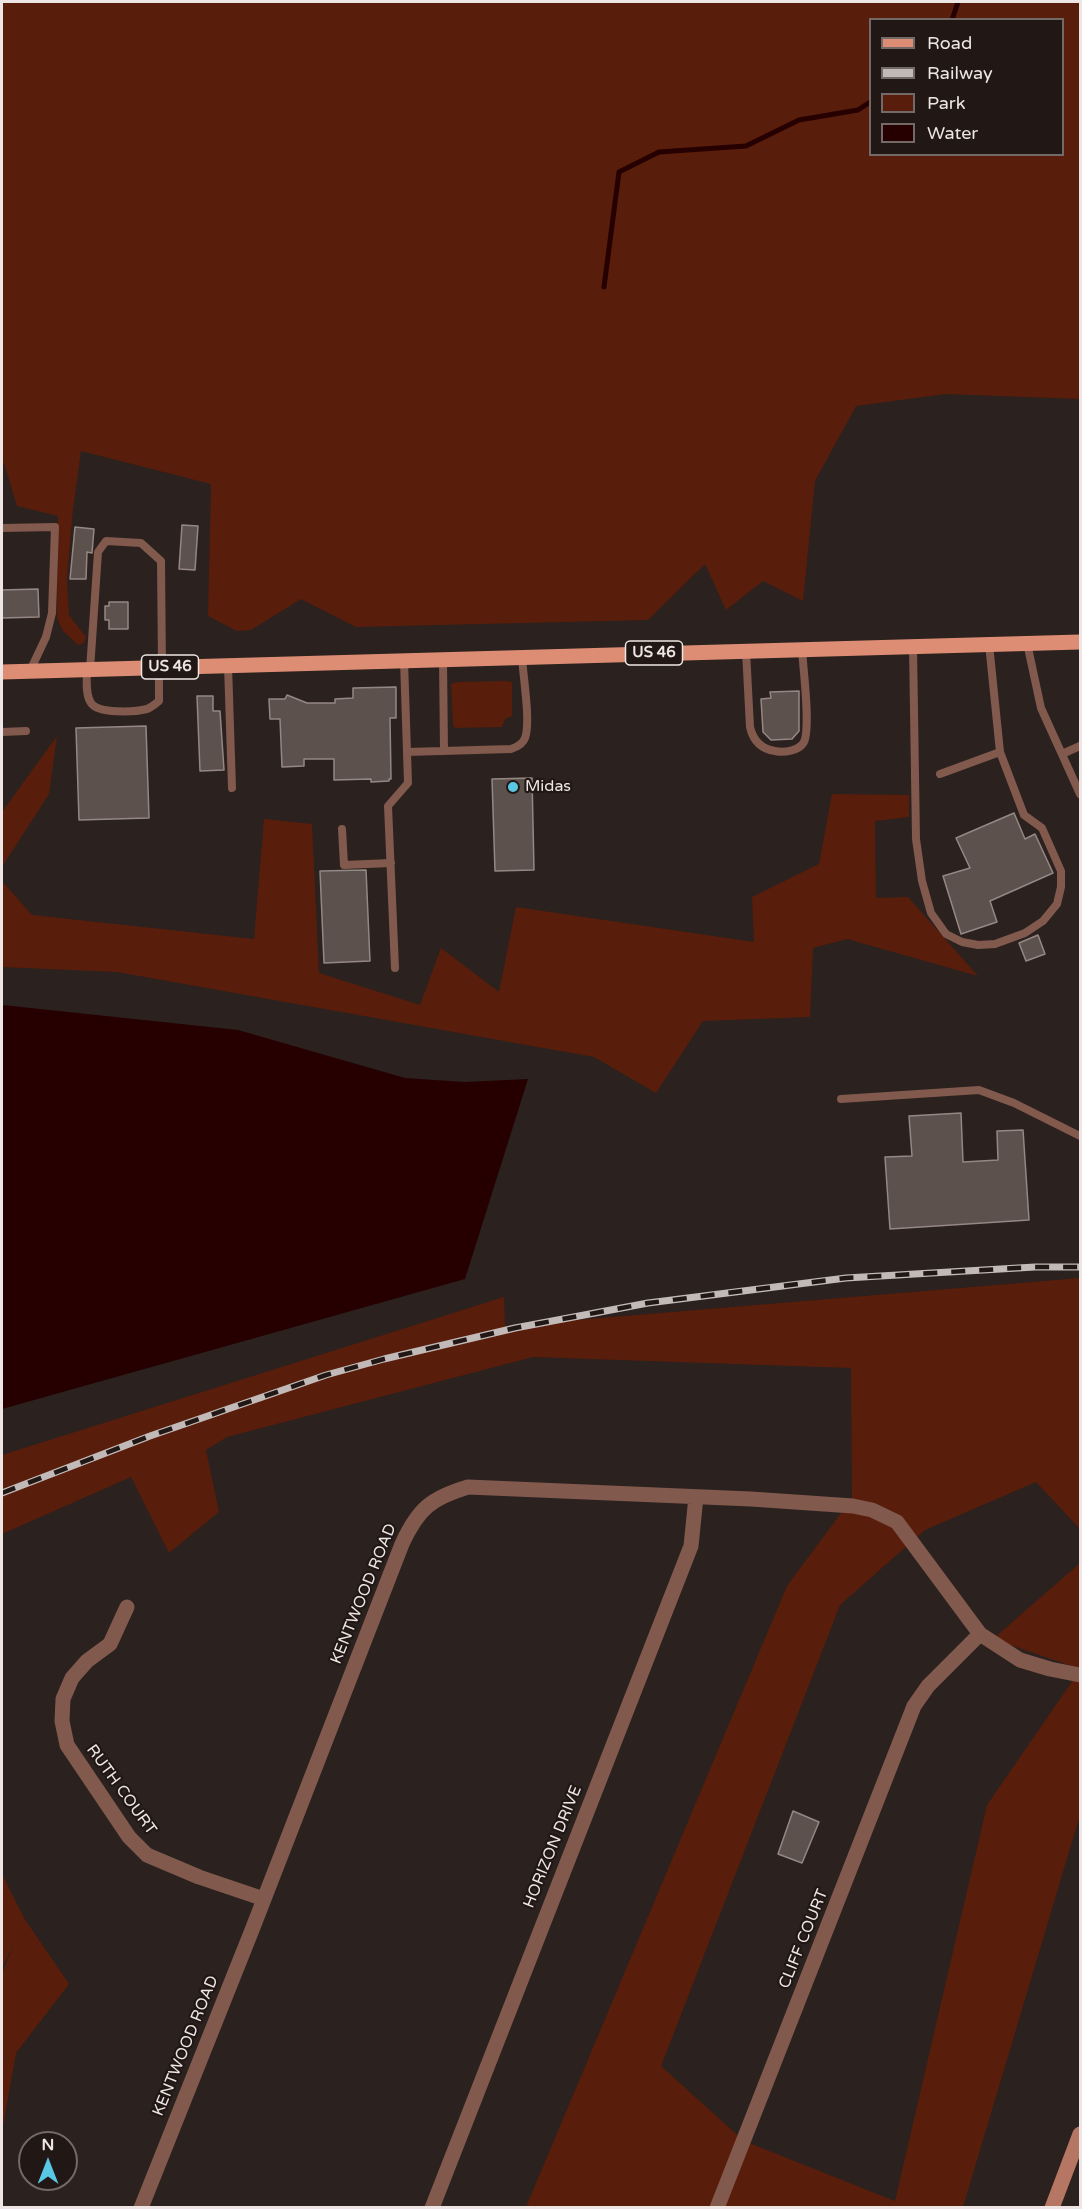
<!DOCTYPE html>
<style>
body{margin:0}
#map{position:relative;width:1082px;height:2209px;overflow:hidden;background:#2b211e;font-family:"Varela Round",sans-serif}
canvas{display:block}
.frame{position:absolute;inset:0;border:3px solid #ede6e4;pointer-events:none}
.legend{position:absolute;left:869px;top:18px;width:195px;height:138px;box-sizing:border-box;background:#211815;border:2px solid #736a68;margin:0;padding:8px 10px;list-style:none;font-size:18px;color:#ede6e4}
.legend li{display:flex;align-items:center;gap:12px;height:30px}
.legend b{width:30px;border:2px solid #736a68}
.north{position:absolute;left:18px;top:2131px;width:60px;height:60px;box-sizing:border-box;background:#211815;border:2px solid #736a68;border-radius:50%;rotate:0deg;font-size:16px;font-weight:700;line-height:24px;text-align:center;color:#ede6e4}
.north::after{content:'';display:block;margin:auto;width:21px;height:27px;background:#59c8e5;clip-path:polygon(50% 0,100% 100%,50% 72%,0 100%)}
</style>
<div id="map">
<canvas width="1082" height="2209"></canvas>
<div class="frame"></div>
<ul class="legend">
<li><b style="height:8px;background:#de8d75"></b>Road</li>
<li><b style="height:8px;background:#c2bab8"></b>Railway</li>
<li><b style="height:16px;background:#591d0b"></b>Park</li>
<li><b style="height:16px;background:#260000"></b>Water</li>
</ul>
<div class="north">N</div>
</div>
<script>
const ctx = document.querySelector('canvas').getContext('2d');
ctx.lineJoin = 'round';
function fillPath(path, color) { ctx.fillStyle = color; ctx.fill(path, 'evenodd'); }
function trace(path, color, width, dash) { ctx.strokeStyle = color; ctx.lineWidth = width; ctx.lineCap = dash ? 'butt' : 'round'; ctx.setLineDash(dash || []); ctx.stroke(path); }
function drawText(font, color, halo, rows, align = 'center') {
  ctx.font = font + ' "Varela Round",sans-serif'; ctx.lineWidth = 4.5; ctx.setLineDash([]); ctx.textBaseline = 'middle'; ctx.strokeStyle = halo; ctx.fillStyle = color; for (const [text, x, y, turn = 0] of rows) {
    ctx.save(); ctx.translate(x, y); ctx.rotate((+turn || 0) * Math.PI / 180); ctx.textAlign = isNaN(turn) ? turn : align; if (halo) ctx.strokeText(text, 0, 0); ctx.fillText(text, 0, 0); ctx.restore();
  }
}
const green = new Path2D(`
 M2 2H1080V399L945 394 856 406 815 481 803 601 763 581 726 610 705 564 648 620 356 627 301 599 251 630 237 631 208 616 211 484 81 451 73 509 67 579 69 615 86 637 84 643 78 645 63 631 57 618 58 516 17 506 4 463H2ZM870 20H1062V154H870Z
 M505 681 512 682V716L505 719 502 727 455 728 453 725 451 684 457 682Z
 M57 736 49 794 2 867V812Z
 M832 794 909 795V817L875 821 876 898 908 897 978 976 847 939 813 948 810 1017 703 1021 656 1093 594 1057 117 972 2 967V881L32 915 254 939 264 819 312 824 319 973 420 1005 441 948 499 992 516 907 754 942 752 897 819 864Z
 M1080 1278V1529L1036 1482 925 1530 840 1605 661 2066 744 2141 895 2201 987 1805 1080 1670V1815L963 2207H526L787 1586 852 1498 851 1368 533 1357 227 1437 206 1450 219 1512 169 1553 131 1477 2 1534V1455L504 1297 505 1326Z
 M1080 1563V1669L993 1639Z
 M2 1874 24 1918 69 1984 16 2053 2 2132V1973L13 1946 2 1968Z`);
const water = new Path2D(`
 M2 1005 238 1030 405 1078 465 1082 528 1079 465 1279 2 1409Z`);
const stream = new Path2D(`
 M952 20 958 2
 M604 287 619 172 659 152 746 146 799 120 858 110 870 102`);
const building = new Path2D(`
 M182 525 198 526 195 570 179 569Z
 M75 527 94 529 92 553 87 552 86 579H70Z
 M38 589 39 617 2 618V590Z
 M109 602H128V629H109V620H105V606H109Z
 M396 687V718H390L391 779H389V781L371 782V779L334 780V759H304V766L282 767 280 719H270L269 699H285L287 695 307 703H335V699L353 698V688Z
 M799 691V731L792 739 771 740 763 732 761 699 771 698 770 692Z
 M197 696H213V711H220L224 770 200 771Z
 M146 726 149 818 79 820 76 728Z
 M532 778 534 870 495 871 492 779Z
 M1014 813 1025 839 1035 834 1053 873 990 901 997 922 961 934 943 876 970 868 956 838Z
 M366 870 370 961 324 963 320 871Z
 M1038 935 1045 954 1026 961 1019 943Z
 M961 1113 963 1162 998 1160 997 1131 1023 1130 1029 1220 890 1229 885 1157 912 1156 909 1116Z
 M793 1811 819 1822 802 1863 778 1854Z`);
const lane = new Path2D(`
 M2 528 55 527 52 613 46 637 30 671
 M1027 643 1041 708 1080 794
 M913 647 916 839 922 881 931 913 946 934 962 942 978 945 995 944 1025 933 1043 921 1057 904 1061 887V871L1042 828 1024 815 1000 752 989 644
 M746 651 750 727C753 740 761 749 775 751 784 753 799 751 804 742 811 727 803 668 802 649
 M443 660 444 751
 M228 665 232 788
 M87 670C87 680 85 694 91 703 98 714 135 712 147 709 152 707 155 704 159 701V668
 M90 670 98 552 106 541 141 543 161 561 162 667
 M2 732 26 731
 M407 752 511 749C517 747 523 744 525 738 531 722 523 676 522 657
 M1062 754 1080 746
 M940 774 1000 752
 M342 829 344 865 391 863
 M395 968 388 806 408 783 404 660
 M841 1099 979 1090 1014 1103 1080 1136`);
const street = new Path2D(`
 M127 1607 110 1644 87 1661 72 1678 63 1699 62 1721 67 1745 129 1837 147 1855 199 1877 264 1899
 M141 2208 252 1930 402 1544C418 1509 431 1498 468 1487L751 1499 853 1506 872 1510 897 1522 980 1634 1020 1660 1050 1669 1080 1675
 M432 2208 691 1546 696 1497
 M717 2208 914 1706 928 1686 980 1634`);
const secondary = new Path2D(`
 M1052 2208 1080 2134`);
const primary = new Path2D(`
 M2 672 1080 642`);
const rail = new Path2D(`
 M2 1493 150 1436 326 1375 384 1359 515 1328 648 1303 846 1278 1035 1267H1080`);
const markers = [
 [513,787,6,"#59c8e5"]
];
const shields = [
 [654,653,57],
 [170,667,57]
];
const shieldNames = [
 ["US 46",654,653],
 ["US 46",170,667]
];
const poiNames = [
 ["Midas",525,787]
];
const streetNames = [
 ["KENTWOOD ROAD",364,1594,-68],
 ["RUTH COURT",121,1790,54],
 ["HORIZON DRIVE",553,1847,-68],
 ["CLIFF COURT",804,1939,-68],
 ["KENTWOOD ROAD",186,2046,-68]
];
fillPath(green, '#591d0b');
fillPath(water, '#260000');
trace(stream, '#260000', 5);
fillPath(building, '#5c514d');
trace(building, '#958884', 1.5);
trace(lane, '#81594d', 8);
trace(street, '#81594d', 15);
trace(secondary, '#b57664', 15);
trace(primary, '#de8d75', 15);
trace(rail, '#c2bab8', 7);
trace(rail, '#211815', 4.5, [14]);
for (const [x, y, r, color] of markers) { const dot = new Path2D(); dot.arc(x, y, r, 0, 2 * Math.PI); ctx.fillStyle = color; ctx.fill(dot); trace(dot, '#211815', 2); }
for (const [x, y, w] of shields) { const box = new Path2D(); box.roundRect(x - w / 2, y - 12, w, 24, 4.5); ctx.fillStyle = '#211815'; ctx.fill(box); trace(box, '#ede6e4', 1.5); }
drawText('bold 15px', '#ede6e4', null, shieldNames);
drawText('16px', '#ede6e4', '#211815', poiNames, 'left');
drawText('16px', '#ede6e4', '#211815', streetNames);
</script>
